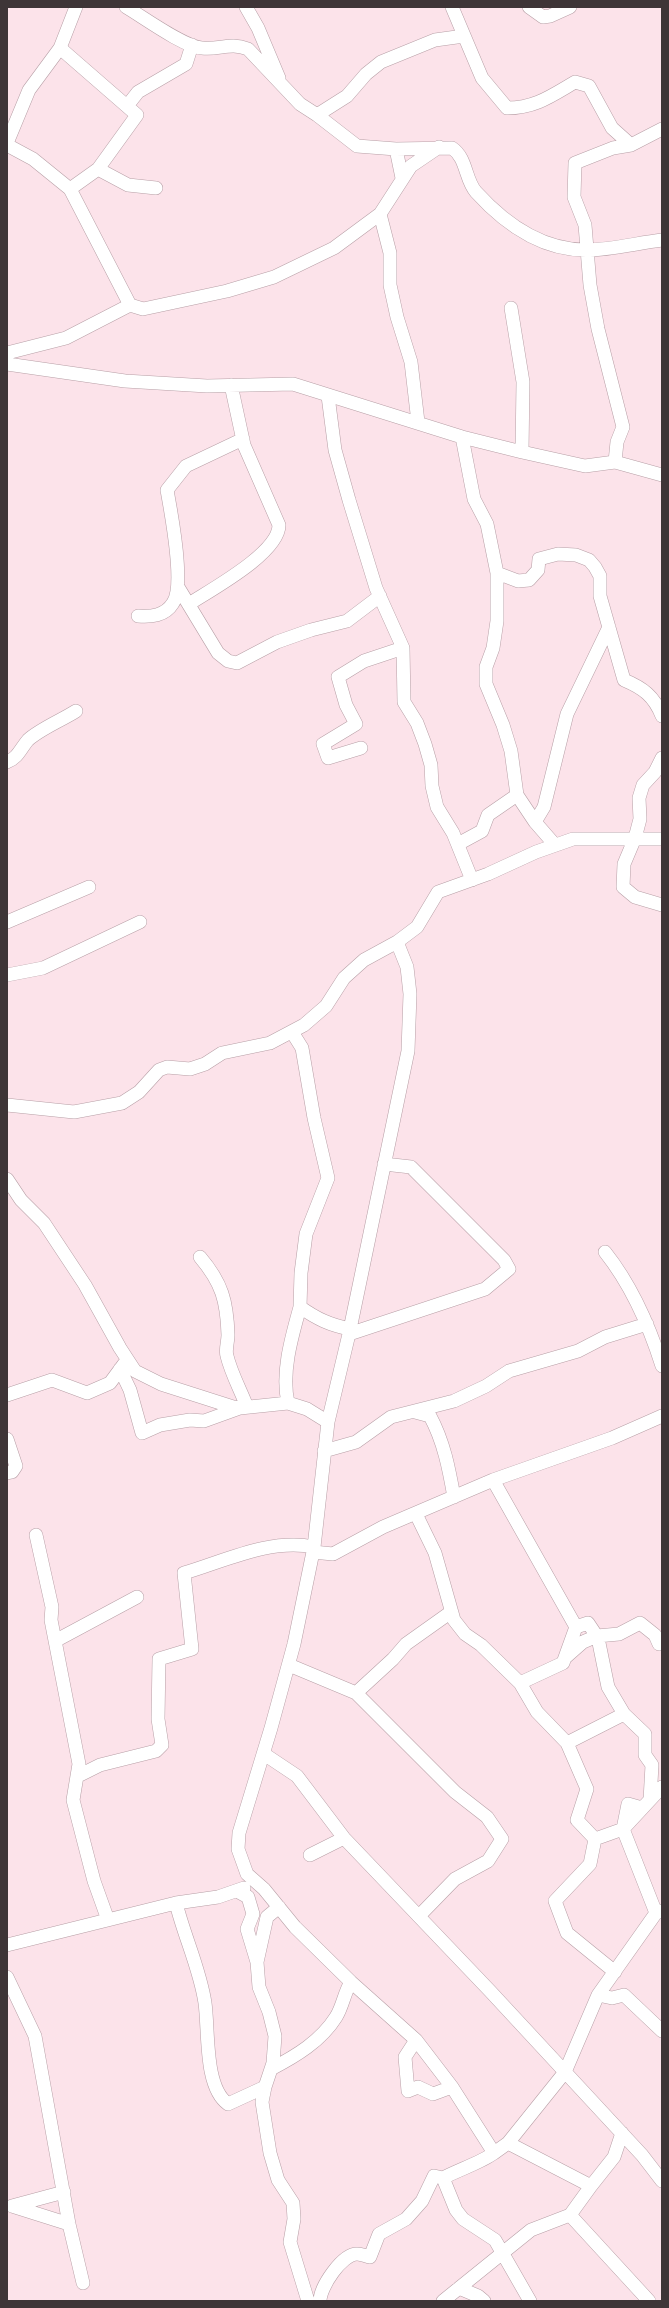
<!DOCTYPE html>
<style>
body{margin:0}
#map{position:relative;width:669px;height:2308px;overflow:hidden;background:#fce3ea;font-family:"IBM Plex Sans",sans-serif}
canvas{display:block}
.frame{position:absolute;inset:0;border:8px solid #3e3537;pointer-events:none}
</style>
<div id="map">
<canvas width="669" height="2308"></canvas>
<div class="frame"></div>
</div>
<script>
const ctx = document.querySelector('canvas').getContext('2d');
ctx.lineJoin = 'round';
function trace(path, color, width, dash) { ctx.strokeStyle = color; ctx.lineWidth = width; ctx.lineCap = dash ? 'butt' : 'round'; ctx.setLineDash(dash || []); ctx.stroke(path); }
const minor = new Path2D(`
 M126 7C143 17 184 47 202 48 220 50 230 42 248 49L300 104 317 115 357 146 396 149 452 148C467 158 465 180 476 192 505 224 542 250 586 250 611 250 637 243 662 240
 M246 7 258 28 279 78
 M452 7 482 78 507 108C535 108 551 96 575 82L589 86 612 128 631 145
 M529 7 543 17 550 16 570 7
 M60 48 137 115 98 169
 M127 106 138 92 186 64 192 45
 M317 115 347 96 366 74 381 62 435 40 464 36
 M7 143 29 90 60 48 76 7
 M7 145 33 159 70 189 98 169 128 185 156 188
 M396 149 402 178
 M70 189 130 305
 M380 214 390 253V285L397 317 411 362 418 422
 M511 308 523 382 522 452
 M7 353 66 338 130 305 143 309 227 291 274 277 334 248 380 214 411 166 439 147
 M7 364 125 381 207 386 293 384 462 437 522 452 585 466 615 462 662 475
 M328 396 335 450 349 500 376 588 403 648 404 702 417 723 425 744 431 765 432 786 437 807 453 833 472 880
 M462 437 474 499 487 524 497 573V621L493 648 486 667V684L503 725 511 751 517 795 535 822 555 845
 M615 462 617 442 623 427 598 329 590 285 585 225 574 197 575 163 613 148 631 145 662 129
 M497 573 518 581 529 580 538 570 539 559 558 554 576 555 589 560 595 567 600 576V596L624 680C643 688 654 696 662 716
 M178 587 218 653 228 661 237 663 277 642 311 630 347 621 380 596
 M189 604C212 589 279 553 279 525L244 445 231 385
 M138 616C151 617 165 616 173 603 185 585 171 512 167 490L186 466 243 439
 M361 748 328 758 323 744 356 724 346 705 338 677 364 661 403 648
 M662 758 655 772 643 785 639 798 640 819 635 838 624 864 623 887 635 897 662 905
 M7 762C18 758 21 748 28 740 40 729 62 720 76 711
 M535 822 544 807 567 714 609 627
 M458 844 482 831 488 815 517 795
 M7 922 89 887
 M397 942 407 967 410 994 408 1051 349 1334 328 1422 314 1547 294 1644 271 1728 239 1833 238 1849 247 1874 264 1889 295 1927 351 1982 416 2040 452 2087 494 2153 508 2143 591 2186 570 2215 649 2301
 M7 975 43 968 140 922
 M292 1032 302 1048 314 1118 328 1178 306 1234 301 1273 300 1307C317 1319 330 1325 350 1329
 M7 1105 74 1112 122 1103 139 1092 159 1070 167 1067 190 1069 205 1064 222 1053 270 1043 304 1025 326 1006 344 978 364 960 397 942 417 927 438 892 488 874 536 852 573 839H662
 M7 1179 21 1200 44 1223 85 1285 120 1348 135 1371 161 1384 233 1407 240 1408 288 1403 307 1409 328 1422
 M605 1252C632 1286 649 1325 662 1366
 M200 1257C222 1283 227 1301 228 1335 228 1342 225 1350 227 1356 231 1373 241 1391 247 1407
 M349 1334 485 1289 509 1269 504 1260 411 1167 384 1164
 M120 1369 130 1390 142 1433 160 1425 190 1420 204 1421 240 1408
 M7 1395 52 1380 87 1393 110 1383 124 1364
 M288 1403C281 1372 292 1336 300 1307
 M415 1412 430 1416C444 1442 449 1469 454 1497
 M7 1439 16 1466 12 1472 7 1473
 M324 1451 356 1442 391 1417 454 1401 486 1386 509 1371 578 1351 605 1337 647 1324
 M493 1480 576 1627 563 1663 520 1683
 M416 1514 435 1553 454 1620 465 1634 481 1645 520 1683 537 1712 567 1743 587 1789 577 1820 595 1839 590 1864 555 1901 567 1933 615 1972
 M36 1535 52 1607 51 1620 79 1764 73 1800 94 1881 108 1920
 M313 1552 333 1554 383 1527 493 1480 612 1438 662 1416
 M576 1627 588 1623 598 1638 608 1687 624 1714 645 1734V1755L652 1765 650 1800
 M55 1641 137 1597
 M566 1657 583 1642 597 1636 619 1634 640 1623 655 1635 659 1644
 M289 1665 356 1693 455 1792 487 1817 502 1839 488 1861 455 1879 419 1916
 M356 1693 393 1659 406 1644 451 1612
 M567 1743 624 1714
 M264 1754 297 1776 344 1838 490 1991 642 2155 662 2181
 M78 1776 100 1765 156 1751 162 1745 158 1719 159 1659 192 1649 184 1573C225 1561 270 1538 314 1547
 M595 1839 623 1829 628 1804 642 1808
 M310 1855 344 1838
 M176 1903C184 1936 200 1969 205 2003 209 2031 204 2087 228 2104L265 2087 273 2063 275 2036 269 2012 259 1987 257 1962 247 1929 253 1914 248 1897 237 1891
 M656 1913 623 1829 662 1787
 M7 1945 176 1903 218 1897 244 1888
 M257 1962 267 1917 279 1907
 M7 1977 35 2036 69 2224 83 2283
 M598 1995 656 1913 662 1911
 M416 2040 405 2057 408 2091 418 2087 433 2094 452 2087
 M271 2069C296 2056 321 2041 336 2017 343 2006 344 1993 351 1982
 M265 2087 262 2102 270 2153 278 2180 293 2203 294 2219 290 2242 308 2301
 M508 2143 565 2072 598 1995 612 1998 624 1995 662 2031
 M443 2178 456 2210 463 2219 495 2240 530 2301
 M591 2186 614 2157 622 2133
 M12 2206 69 2224
 M12 2206 64 2192
 M459 2288 478 2296 484 2301
 M320 2301C320 2287 342 2254 357 2254 361 2254 366 2256 370 2257L379 2234 406 2219 422 2201 434 2176 443 2178C458 2170 482 2162 494 2153
 M443 2301 531 2230 570 2215`);
trace(minor, '#b79fa6', 14);
trace(minor, '#fff', 13);
</script>
